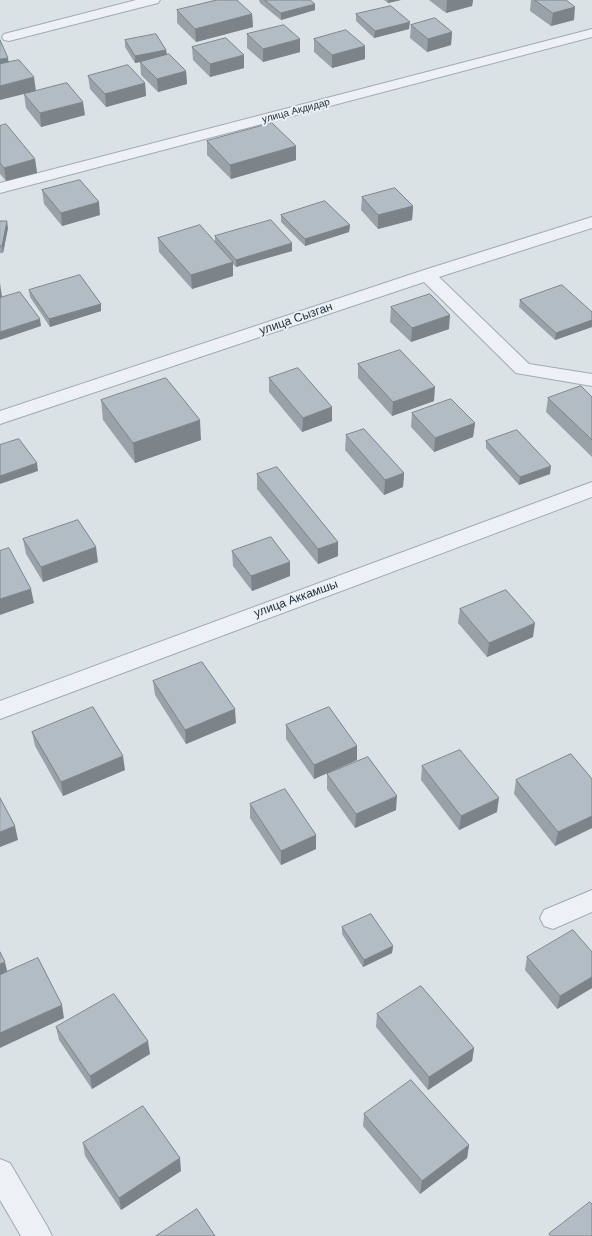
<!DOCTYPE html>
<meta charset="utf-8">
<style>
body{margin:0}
canvas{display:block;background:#dbe2e6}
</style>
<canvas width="592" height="1236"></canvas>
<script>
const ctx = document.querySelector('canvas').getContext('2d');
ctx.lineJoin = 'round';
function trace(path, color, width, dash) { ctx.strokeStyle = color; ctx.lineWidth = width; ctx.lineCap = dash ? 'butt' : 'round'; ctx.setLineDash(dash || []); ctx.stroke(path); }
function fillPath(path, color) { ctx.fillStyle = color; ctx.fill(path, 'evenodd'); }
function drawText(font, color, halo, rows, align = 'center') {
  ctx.font = font + ' Helvetica,sans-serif'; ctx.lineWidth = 4; ctx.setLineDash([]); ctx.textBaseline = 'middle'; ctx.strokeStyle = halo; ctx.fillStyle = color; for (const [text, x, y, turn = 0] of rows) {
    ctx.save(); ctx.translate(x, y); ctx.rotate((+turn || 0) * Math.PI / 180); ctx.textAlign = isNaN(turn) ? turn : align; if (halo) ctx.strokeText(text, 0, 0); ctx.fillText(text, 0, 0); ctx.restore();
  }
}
const minor = new Path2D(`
 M136 0H160L158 3 9 41 4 40 2 37 4 34Z
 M592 29V37L0 193V183Z
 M592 217V228L439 277 529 364 592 374V386L516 373 424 282 0 424V411L421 271Z
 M592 482V497L0 719V701Z
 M592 890V912L553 929 544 926 540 918 544 910Z
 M0 1159 10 1163 47 1226 52 1236H21L0 1200Z`);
const wall = new Path2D(`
 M259 0H310L315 10 281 20 260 3Z
 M384 0H401L388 3Z
 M429 0H473L472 6 446 13Z
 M531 0H566L574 20 551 26 530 11Z
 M177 10 252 14 253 27 196 42 177 23Z
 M356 14 409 29 374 38 356 21Z
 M411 25 452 32 451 45 427 52 410 38Z
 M247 34 300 39V52L263 62 247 48Z
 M314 39 365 46V59L332 68 314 52Z
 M125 40 166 50 167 55 186 71 187 84 158 92 141 75 140 62 135 63 125 47Z
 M192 47 244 55V68L210 77 193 60Z
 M88 76 145 83 146 96 106 107 90 89Z
 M24 94 85 115 41 127 26 108Z
 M0 126 35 159 37 173 6 181 0 174Z
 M207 141 296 160 231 179 207 155Z
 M42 190 100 215 62 226 44 204Z
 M362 197 413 206 412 220 378 229 361 210Z
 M281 215 350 225 349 232 305 246 281 222Z
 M0 221 8 228 3 253H0Z
 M215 236 292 243V251L236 267 233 264V276L192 289 159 252 158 238 215 242Z
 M29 290 101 304V311L50 327 30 297Z
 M520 300 592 312V327L555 340 519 307Z
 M391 307 449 329 411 342 390 322Z
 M358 364 434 401 392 416 358 378Z
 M269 378 332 407V421L302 432 269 392Z
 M592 397V457L546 412 548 398Z
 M101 400 201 440 135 463 103 420Z
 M412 413 475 423 473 437 434 452 411 427Z
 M346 435 404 473 403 487 384 495 345 450Z
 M486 441 550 474 519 485 486 448Z
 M257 474 338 542V556L318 564 257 489Z
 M23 539 98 562 43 582 26 554Z
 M232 551 290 562V576L252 591 233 566Z
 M460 609 533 637 487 657 458 623Z
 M153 681 236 723 186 744 155 695Z
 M286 725 357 746V760L314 779 286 739Z
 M32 732 125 770 63 796 35 746Z
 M422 766 497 812 459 830 421 780Z
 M327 774 396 810 355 828 327 789Z
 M592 779V828L555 846 514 794 516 780Z
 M250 804 316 849 281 865 250 818Z
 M342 927 393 946 392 953 363 967 342 934Z
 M592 952V988L557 1009 525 970 527 957Z
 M377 1014 474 1048 472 1061 428 1090 376 1027Z
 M56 1027 150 1054 92 1089 59 1040Z
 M364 1114 469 1145 467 1158 420 1194 363 1126Z
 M83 1143 181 1171 121 1210 85 1156Z`);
const shadedWall = new Path2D(`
 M388 0H401L388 3Z
 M447 0H473L472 6 446 13Z
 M315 4V10L281 20V13Z
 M575 7 574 20 551 26 553 13Z
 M252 14 253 27 196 42 195 29Z
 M410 22 409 29 374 38 375 31Z
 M452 32 451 45 427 52 428 39Z
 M300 39V52L263 62V49Z
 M365 46V59L332 68V55Z
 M166 50 167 57 135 63V56Z
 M244 55V68L210 77V64Z
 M8 58 10 71 0 73V59Z
 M186 71 187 84 158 92 157 79Z
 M34 77 36 91 0 100V86Z
 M145 83 146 96 106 107 105 94Z
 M83 102 85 115 41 127 40 113Z
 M296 146V160L231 179 230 165Z
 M35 159 37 173 6 181 4 168Z
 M99 202 100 215 62 226 61 213Z
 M413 206 412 220 378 229V215Z
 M7 221 8 228 3 253 2 246Z
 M350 225 349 232 305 246V239Z
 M292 243V251L236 267V260Z
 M233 262V276L192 289 191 275Z
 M0 283 2 297 0 298Z
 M101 304V311L50 327 49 319Z
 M450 315 449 329 411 342 412 328Z
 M40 319 41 326 0 340V332Z
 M592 320V327L555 340 556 333Z
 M435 387 434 401 392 416 393 402Z
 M332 407V421L302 432 303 418Z
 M200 420 201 440 135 463 133 443Z
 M475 423 473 437 434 452 435 438Z
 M37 463 38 471 0 484V476Z
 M551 466 550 474 519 485 520 477Z
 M404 473 403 487 384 495 385 480Z
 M338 542V556L318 564V549Z
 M96 547 98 562 43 582 41 567Z
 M290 562V576L252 591 251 576Z
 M31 589 34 603 0 615V599Z
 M535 623 533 637 487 657 489 643Z
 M235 709 236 723 186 744 185 730Z
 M357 746V760L314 779V765Z
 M123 756 125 770 63 796 61 782Z
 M397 796 396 810 355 828 356 814Z
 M499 798 497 812 459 830 461 816Z
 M592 816V828L555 846 558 832Z
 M15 826 18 840 0 847V832Z
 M316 835V849L281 865V851Z
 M393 946 392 953 363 967 364 960Z
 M5 962 8 975 0 979V964Z
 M592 977V988L557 1009 560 996Z
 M62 1005 64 1018 0 1048V1033Z
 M148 1041 150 1054 92 1089 90 1076Z
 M474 1048 472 1061 428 1090 429 1077Z
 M469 1145 467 1158 420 1194 422 1181Z
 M180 1158 181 1171 121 1210 119 1198Z`);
const building = new Path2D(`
 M217 0H237L252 14 195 29 177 10Z
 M265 0H310L315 4 281 13Z
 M535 0H566L575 7 553 13Z
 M391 6 410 22 375 31 356 14Z
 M435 18 452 32 428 39 411 25Z
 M284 25 300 39 263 49 247 34Z
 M346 30 365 46 332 55 314 39Z
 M156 34 166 50 135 56 125 40Z
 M226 38 244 55 210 64 192 47Z
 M0 40 8 58 0 59Z
 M169 54 186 71 157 79 140 62Z
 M19 60 34 77 0 86V64Z
 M128 65 145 83 105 94 88 76Z
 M67 83 83 102 40 113 24 94Z
 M272 123 296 146 230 165 207 141Z
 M6 124 35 159 4 168 0 163V126Z
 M80 180 99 202 61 213 42 190Z
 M395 188 413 206 378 215 362 197Z
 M325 201 350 225 305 239 281 215Z
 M271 220 292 243 236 260 215 236Z
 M0 221H7L2 246H0Z
 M200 225 233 262 191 275 158 238Z
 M80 275 101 304 49 319 29 290Z
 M562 285 592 312V320L556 333 520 300Z
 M20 292 40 319 0 332V298Z
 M430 294 450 315 412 328 391 307Z
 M400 350 435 387 393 402 358 364Z
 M298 368 332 407 303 418 269 378Z
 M166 378 200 420 133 443 101 400Z
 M581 386 592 397V440L548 398Z
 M451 399 475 423 435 438 412 413Z
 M364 429 404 473 385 480 346 435Z
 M517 430 551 466 520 477 486 441Z
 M19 439 37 463 0 476V445Z
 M277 467 338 542 318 549 257 474Z
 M78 520 96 547 41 567 23 539Z
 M271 537 290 562 251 576 232 551Z
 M9 548 31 589 0 599V551Z
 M506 590 535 623 489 643 460 609Z
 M202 662 235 709 185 730 153 681Z
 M93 707 123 756 61 782 32 732Z
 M329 707 357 746 314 765 286 725Z
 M460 750 499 798 461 816 422 766Z
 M571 754 592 779V816L558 832 516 780Z
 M368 757 397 796 356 814 327 774Z
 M285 789 316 835 281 851 250 804Z
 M0 798 15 826 0 832Z
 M371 914 393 946 364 960 342 927Z
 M573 930 592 952V977L560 996 527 957Z
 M0 952 5 962 0 964Z
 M38 958 62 1005 0 1033V975Z
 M421 986 474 1048 429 1077 377 1014Z
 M114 994 148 1041 90 1076 56 1027Z
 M411 1080 469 1145 422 1181 364 1114Z
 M143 1106 180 1158 119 1198 83 1143Z
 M590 1202 592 1204V1236H551L549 1234Z
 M197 1209 215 1236H156Z`);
const farStreetnames = [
 ["улица Акдидар",296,111,-15]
];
const streetNames = [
 ["улица Сызган",296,319,-19],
 ["улица Аккамшы",296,599,-20]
];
trace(minor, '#a0aab0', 2);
fillPath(minor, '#edf1f5');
fillPath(wall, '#99a2a9');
fillPath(shadedWall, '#7d8489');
fillPath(building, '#b2bcc4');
trace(building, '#7d8489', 1);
drawText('10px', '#24323d', '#eaf0f4', farStreetnames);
drawText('12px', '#24323d', '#eaf0f4', streetNames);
</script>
